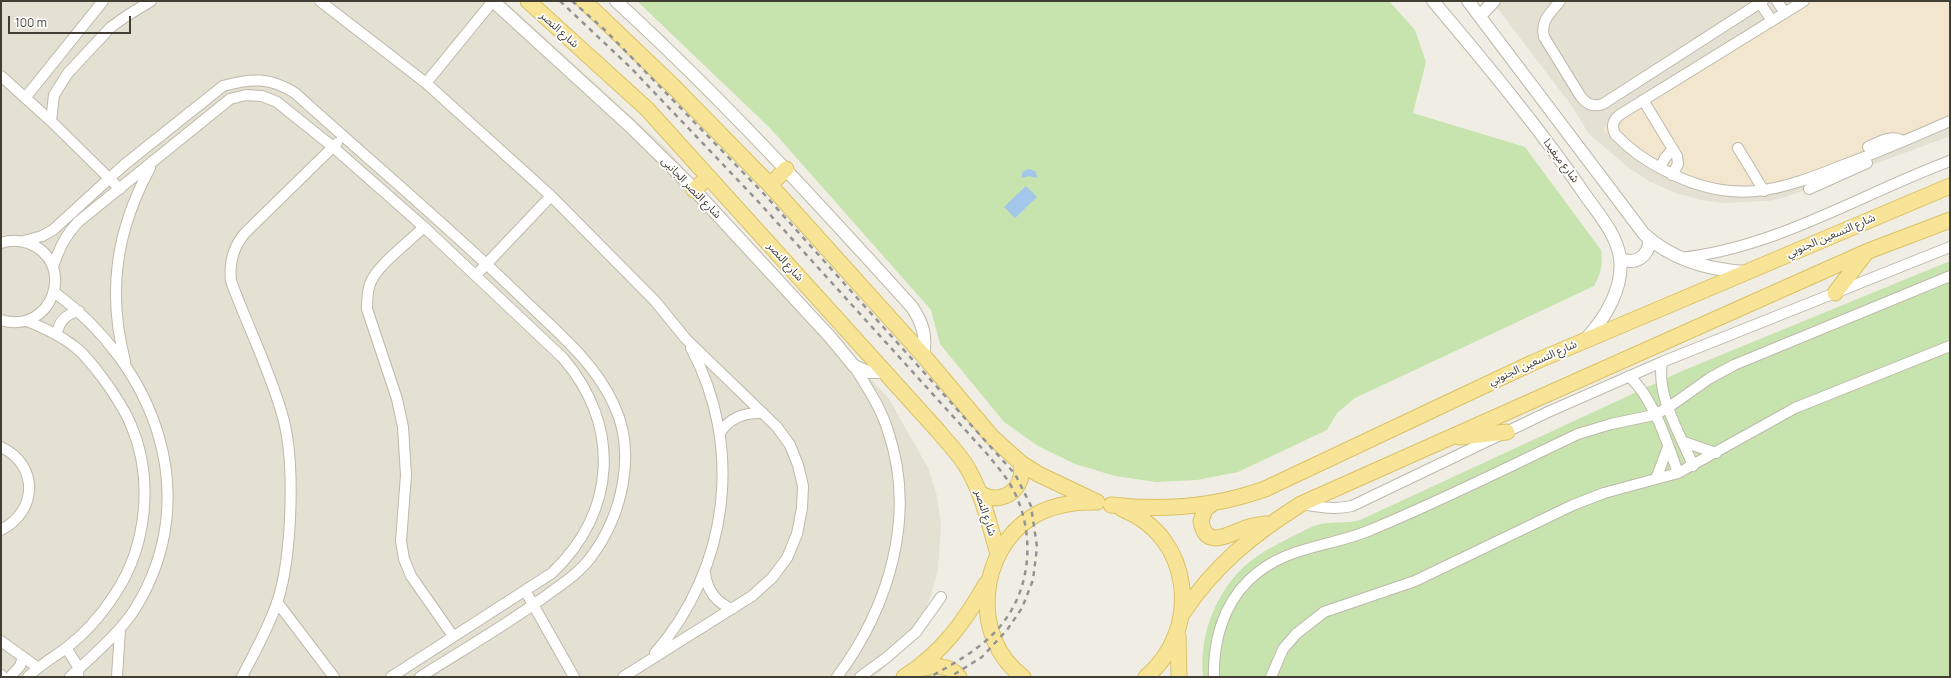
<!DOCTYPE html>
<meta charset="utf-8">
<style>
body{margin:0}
#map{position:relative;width:1951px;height:678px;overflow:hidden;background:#f0eee4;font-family:Manrope,sans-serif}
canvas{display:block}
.frame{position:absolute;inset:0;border:2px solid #423e34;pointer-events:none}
.scale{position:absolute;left:8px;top:16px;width:123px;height:18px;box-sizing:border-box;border:2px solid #423e34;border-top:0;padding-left:5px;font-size:12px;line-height:14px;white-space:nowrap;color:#423e34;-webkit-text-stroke:3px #fff;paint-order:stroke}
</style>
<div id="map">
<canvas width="1951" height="678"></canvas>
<div class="frame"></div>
<div class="scale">100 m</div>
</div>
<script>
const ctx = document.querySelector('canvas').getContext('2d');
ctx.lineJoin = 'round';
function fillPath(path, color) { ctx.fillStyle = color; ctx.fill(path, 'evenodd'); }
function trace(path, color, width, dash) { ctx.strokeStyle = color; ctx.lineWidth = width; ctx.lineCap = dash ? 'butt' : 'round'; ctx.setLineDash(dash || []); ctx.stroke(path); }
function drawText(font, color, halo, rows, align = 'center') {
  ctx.font = font + ' Manrope,"Noto Sans Arabic",sans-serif'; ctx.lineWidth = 3.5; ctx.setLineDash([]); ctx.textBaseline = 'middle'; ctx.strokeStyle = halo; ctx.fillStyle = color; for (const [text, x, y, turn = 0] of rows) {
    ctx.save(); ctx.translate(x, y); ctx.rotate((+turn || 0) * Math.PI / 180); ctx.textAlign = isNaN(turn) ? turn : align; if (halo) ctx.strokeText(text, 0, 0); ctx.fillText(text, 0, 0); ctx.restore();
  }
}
const residential = new Path2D(`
 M1 1H505L665 147 889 399 928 468 937 496 941 525 938 570 930 598 924 612 901 650 880 672 872 677H1Z
 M1492 1H1950V136L1786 197 1768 201 1722 203 1701 200 1675 193 1649 181 1629 168 1589 134 1571 105Z`);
const commercial = new Path2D(`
 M1801 1H1950V121L1775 191 1728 194 1696 190 1656 172 1621 147 1601 129Z`);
const green = new Path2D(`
 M637 1H1389L1415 30 1426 62 1413 113 1525 147 1601 250C1603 264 1601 274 1594 286L1355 398 1337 413 1327 430 1238 472 1197 480 1156 482 1115 476 1075 464 1038 446 1004 422 940 344 931 310 771 129Z
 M1950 261V677H1203C1198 632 1220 580 1259 555 1269 548 1280 543 1291 537 1300 533 1311 526 1321 524 1335 521 1347 524 1360 520L1682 371Z`);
const water = new Path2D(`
 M1030 169 1036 172 1037 178 1029 176 1021 178 1023 171Z
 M1026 186 1037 197 1015 218 1004 207Z`);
const minor = new Path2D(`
 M320 1 426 83 551 196 655 301 686 339 777 427 790 445 798 465 803 486 802 508 797 534 787 558 772 578 752 596 623 677
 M1560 1C1551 13 1540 20 1544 37L1581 97C1587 105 1594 107 1603 104L1763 1
 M1777 1 1785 13
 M1804 1 1621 114C1613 119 1611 126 1615 134 1629 149 1646 161 1664 170 1733 207 1779 191 1846 164 1881 151 1916 136 1950 121
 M1760 3 1772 21
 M1 76 51 121 120 189
 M426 83 493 1
 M25 98 103 1
 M1643 100 1677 156 1678 164 1672 175
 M51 121 54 95 68 73 111 27 128 15 151 1
 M1868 147C1879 142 1891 134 1903 141
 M1738 148 1764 191
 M1660 168 1665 158 1673 149
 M1809 189 1867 163
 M424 227C410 241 376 266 370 284 367 292 367 300 367 309L397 399 403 427 406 475 401 541 404 559 411 576 453 636
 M24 241 42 236 53 230 124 165 223 86C251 78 270 77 295 93 370 161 448 226 521 297 555 330 594 361 614 405 637 453 622 516 591 557 581 571 565 582 551 592 510 623 464 649 420 677
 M1 243C10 240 19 240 28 243 78 261 53 336 1 320
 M1680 258C1776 248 1861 194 1950 161
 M53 267C59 249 65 236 78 222L230 99 246 95 262 96 277 102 333 147 424 227 563 358C621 426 617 511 552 573L391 677
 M476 275 551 196
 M54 292C155 366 205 496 135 609 118 635 92 656 70 677
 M27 321C44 328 60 335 75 347 88 357 97 371 107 384 116 397 125 410 131 425 154 479 147 546 115 594 102 614 86 633 66 648 53 658 39 665 28 677
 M57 335C58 322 66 314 79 311
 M125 361C107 292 116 231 150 168
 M1662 362C1656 397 1681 434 1693 466
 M1629 376C1654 399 1667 442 1678 473
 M720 433C729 418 745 412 763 413
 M1684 442 1716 453
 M1 447C39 465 38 511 1 530
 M1656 479 1668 447
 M1301 504C1320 507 1334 510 1352 506L1548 412 1662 362 1950 247
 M705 573C707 590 715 602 732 609
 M526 592 574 677
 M277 602 334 677
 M1 641 37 667
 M66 648 79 668 78 675
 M655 653C729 568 744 447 691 348
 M1 675 3 677
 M10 677 20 666 23 657
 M117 677 120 629
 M242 677C254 653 268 629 277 603 292 558 296 460 282 414 269 368 247 325 231 281 229 262 233 247 245 233L337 143
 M837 677C889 607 917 516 888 431 881 408 867 387 854 366
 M860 677 886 658 916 632 941 597
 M1214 677C1213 642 1223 605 1249 580 1284 546 1326 548 1368 531 1439 502 1508 467 1578 434L1611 424 1654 415 1669 407 1710 378 1734 365 1950 276
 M1271 677 1283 649 1296 634 1324 612 1415 581 1573 505 1604 493 1678 473 1795 408 1950 346`);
const tertiary = new Path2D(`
 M493 1 630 126 688 183 831 338 854 366 868 372H884
 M616 1C721 97 817 202 912 307 922 322 927 336 923 355
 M1433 1C1487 65 1541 130 1588 199 1601 217 1617 236 1620 258 1624 288 1605 318 1586 339
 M1468 1 1644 234C1672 260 1710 270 1746 272
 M1480 16 1494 1
 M1620 258C1635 266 1650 256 1649 239`);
const primary = new Path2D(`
 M528 1 647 109 939 432C947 442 957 452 965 464 982 491 989 523 998 554
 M584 1 673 86 770 185 923 355 992 437 1021 463 1038 474 1097 502
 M770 185 786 169
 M694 190 708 177
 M1835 293 1865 254
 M1459 437 1507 432
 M981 494C1003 506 1026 488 1021 463
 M1212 504 1205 509 1201 521C1205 548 1226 536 1241 530 1249 526 1257 525 1266 524
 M1111 505C1164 511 1215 507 1265 489L1532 363 1950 186
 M1122 509C1193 536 1202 630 1146 677
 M1182 614C1215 565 1252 535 1301 504L1866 252 1950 220
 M1178 636 1179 677
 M918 669C933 666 949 663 959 677
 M904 677C941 654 965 621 986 584
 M1023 677C970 638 978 551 1032 517 1051 505 1071 502 1093 502`);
const rail = new Path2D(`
 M560 1 631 68 754 197 988 455C995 464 1004 474 1010 484 1037 530 1033 593 995 632 977 651 953 664 930 677
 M572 1 605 30 764 194 1015 474 1031 506 1037 547 1033 580 1022 608 1007 630 982 657 950 677`);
const streetNames = [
 ["شارع النصر",559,30,42],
 ["شارع ميفيدا",1561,161,53],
 ["شارع النصر الجانبى",691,188,46],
 ["شارع التسعين الجنوبي",1831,236,-23],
 ["شارع النصر",785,262,48],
 ["شارع التسعين الجنوبي",1533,363,-24],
 ["شارع النصر",985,513,72]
];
fillPath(residential, '#e4e0d2');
fillPath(commercial, '#f2e6cf');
fillPath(green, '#c7e3ae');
fillPath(water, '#a3c7ea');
trace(minor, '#beb9aa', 12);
trace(tertiary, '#beb9aa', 14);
trace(primary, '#dbc267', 17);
trace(minor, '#fff', 10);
trace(tertiary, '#fff', 12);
trace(primary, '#f7e496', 15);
trace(rail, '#939393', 2.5, [5, 5]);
drawText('11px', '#423e34', '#fff', streetNames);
</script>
